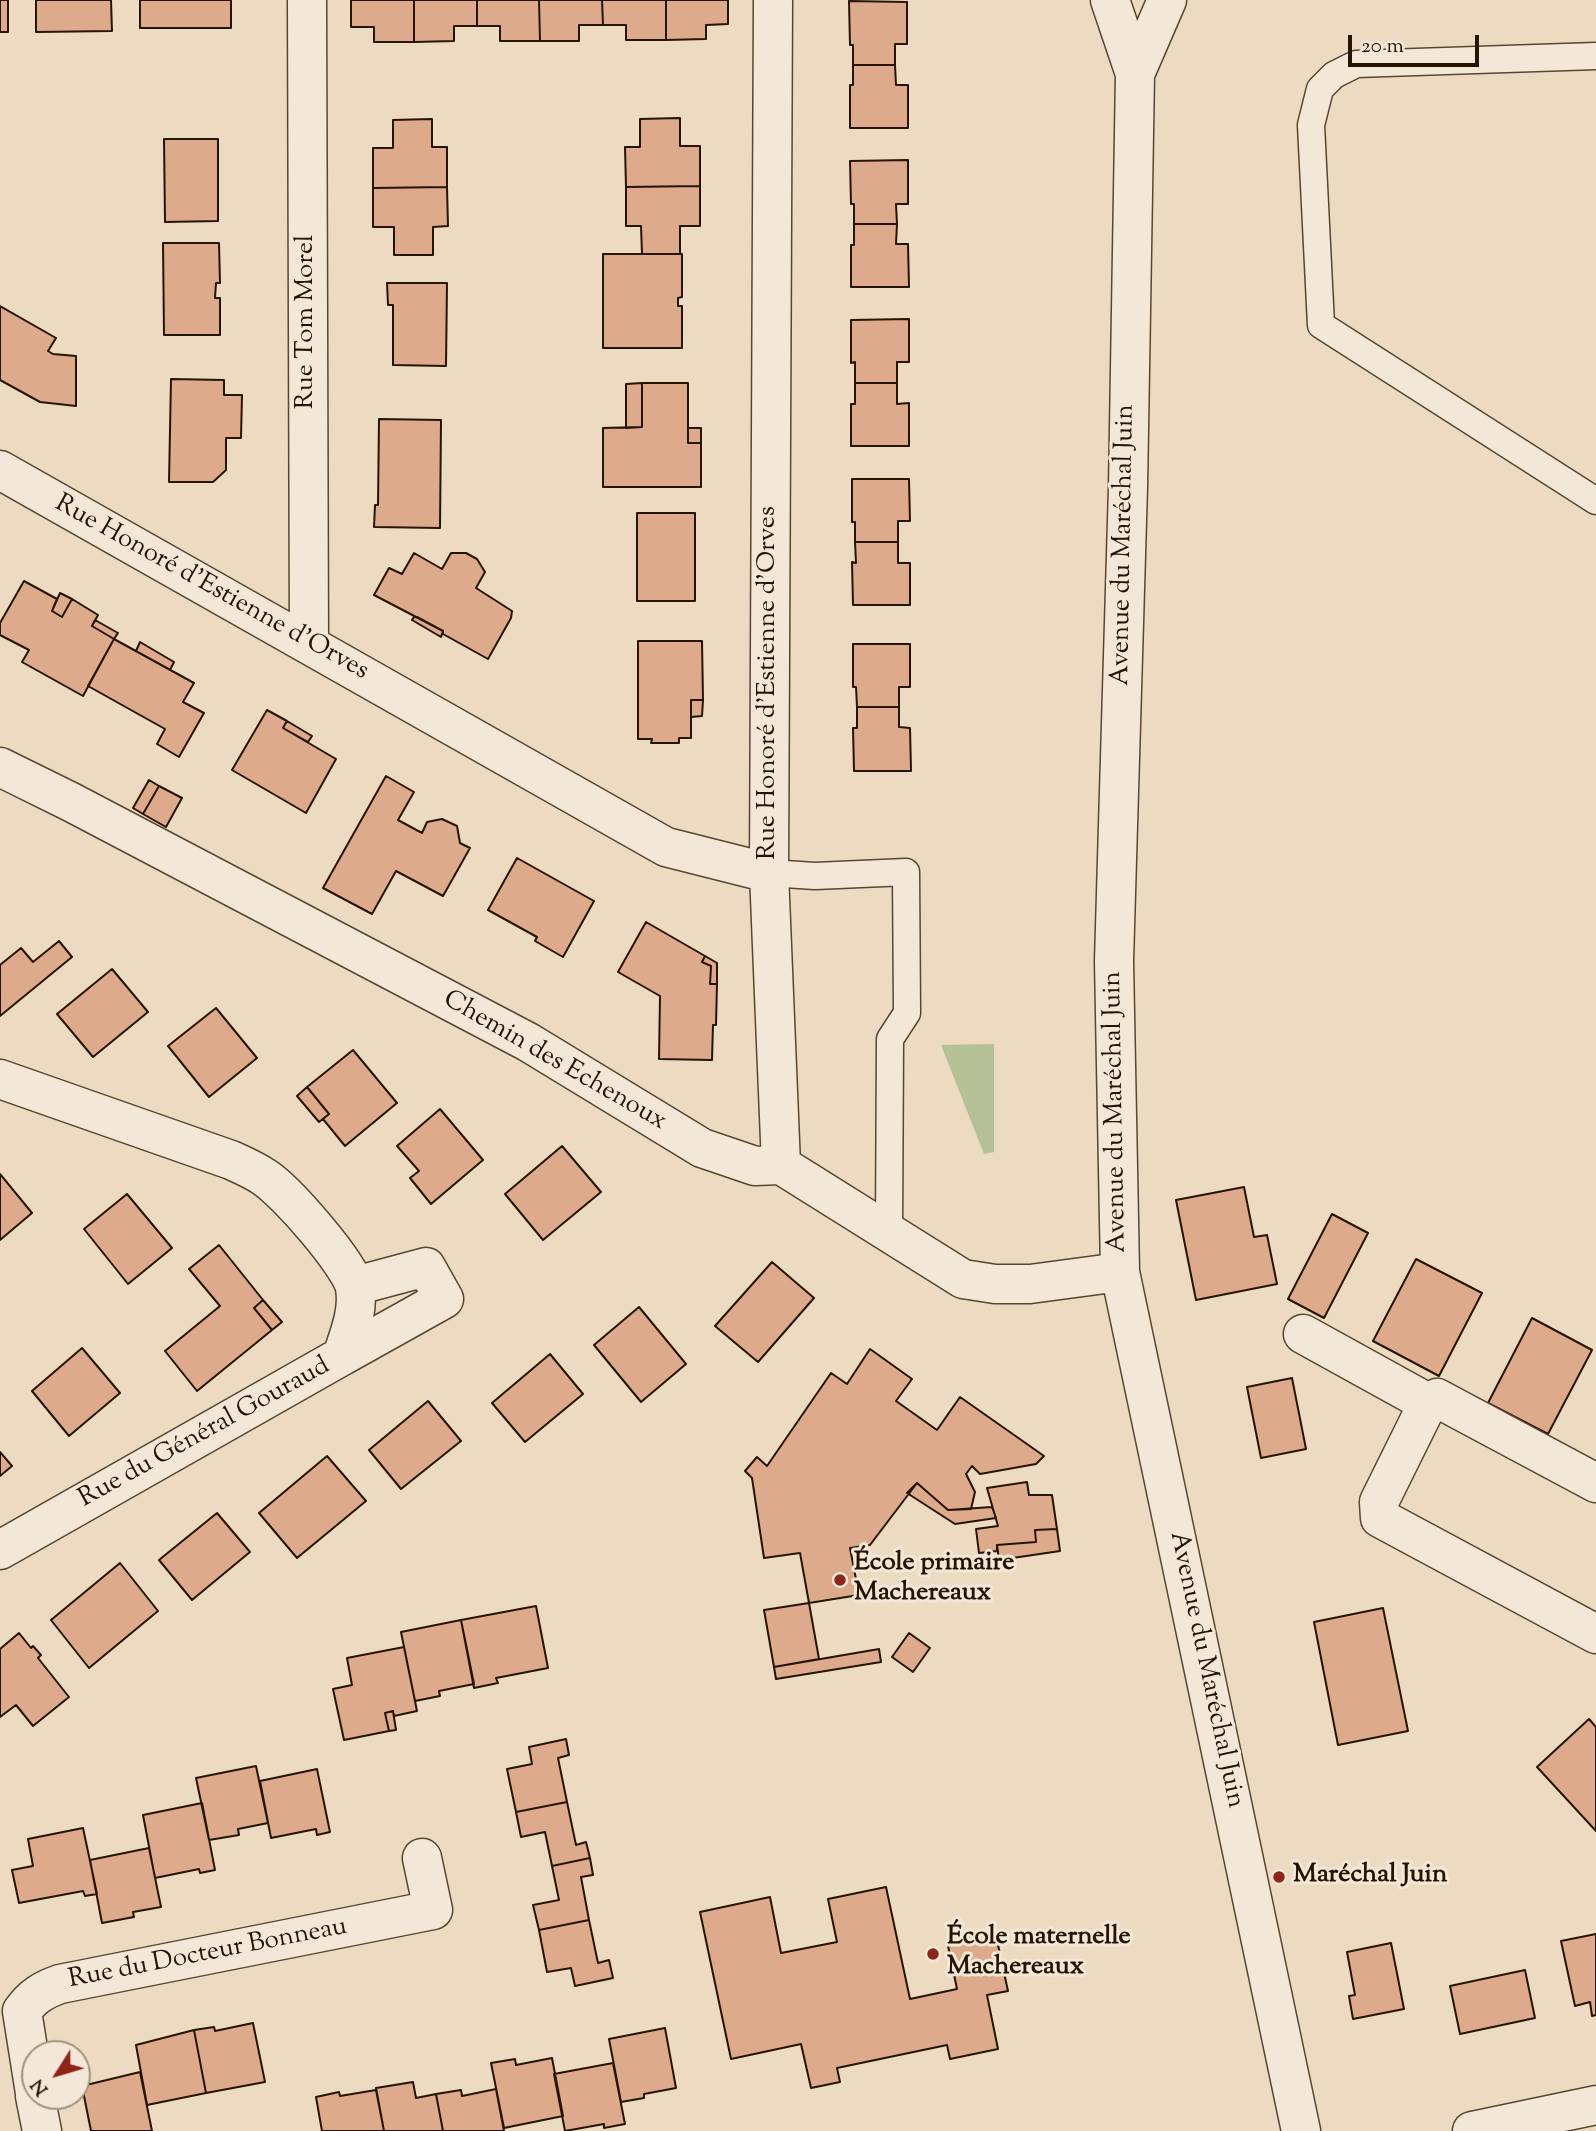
<!DOCTYPE html>
<meta charset="utf-8">
<style>
body{margin:0}
#map{position:relative;width:1596px;height:2131px;overflow:hidden;background:#ecdbc1;font-family:"Sorts Mill Goudy",serif}
canvas{display:block}
.north{position:absolute;left:21px;top:2040px;width:70px;height:70px;box-sizing:border-box;background:#f3e8d7;border:2px solid #a19381;border-radius:50%;rotate:233deg;font-size:19px;font-weight:700;line-height:28px;text-align:center;color:#261401}
.north::after{content:'';display:block;margin:auto;width:24px;height:32px;background:#8f2418;clip-path:polygon(50% 0,100% 100%,50% 72%,0 100%)}
.scale{position:absolute;left:1348px;top:35px;width:131px;height:32px;box-sizing:border-box;border:4px solid #261401;border-top:0;padding-left:9px;font-size:21px;line-height:24px;white-space:nowrap;color:#261401;-webkit-text-stroke:5px #f3e8d7;paint-order:stroke}
</style>
<div id="map">
<canvas width="1596" height="2131"></canvas>
<div class="north">N</div>
<div class="scale">20 m</div>
</div>
<script>
const ctx = document.querySelector('canvas').getContext('2d');
ctx.lineJoin = 'round';
function fillPath(path, color) { ctx.fillStyle = color; ctx.fill(path, 'evenodd'); }
function trace(path, color, width, dash) { ctx.strokeStyle = color; ctx.lineWidth = width; ctx.lineCap = dash ? 'butt' : 'round'; ctx.setLineDash(dash || []); ctx.stroke(path); }
function drawText(font, color, halo, rows, align = 'center') {
  ctx.font = font + ' "Sorts Mill Goudy",serif'; ctx.lineWidth = 6; ctx.setLineDash([]); ctx.textBaseline = 'middle'; ctx.strokeStyle = halo; ctx.fillStyle = color; for (const [text, x, y, turn = 0] of rows) {
    ctx.save(); ctx.translate(x, y); ctx.rotate((+turn || 0) * Math.PI / 180); ctx.textAlign = isNaN(turn) ? turn : align; if (halo) ctx.strokeText(text, 0, 0); ctx.fillText(text, 0, 0); ctx.restore();
  }
}
const green = new Path2D(`
 M994 1044V1152L984 1154 941 1045Z`);
const building = new Path2D(`
 M0 0H8V32H0Z
 M36 0H111L112 31 36 32Z
 M140 0H231V28H140Z
 M351 0H414V42H374V27H351Z
 M414 0H477V26H454V41L414 42Z
 M477 0H539L540 41H500V26H477Z
 M539 0H602L603 25H579V41H540Z
 M602 0H666V40H626V25H603Z
 M666 0H728V24L706 25V39L666 40Z
 M849 1 907 2V44H895V65H853V45H850Z
 M853 65H895L896 85H908V128H850V85H853Z
 M680 118V146H700V186L626 187 625 147H640V119Z
 M432 119V147H447V187L373 188V148H393V120Z
 M164 139H218V221L165 222Z
 M908 160V204H896L897 224H854V204H851L850 161Z
 M700 186V226H680V254H642L641 226H626V187Z
 M447 187 448 226 433 227V255H394V227H373V188Z
 M854 224H897L896 244H908L909 287H851V245H854Z
 M163 243H219L220 283H216L215 298H220V335H164Z
 M603 254H682V297L678 298V306H682V348H603Z
 M387 283H447L446 366 393 365V305H388Z
 M0 306 56 338 48 351 53 354 76 356V406L40 402 0 380Z
 M909 319V362H897V383H855V362L851 363V320Z
 M171 379 224 380V395H242L241 438H226V470L213 482H169Z
 M642 383H688V443H701V487H603V428L642 427Z
 M642 383V427L626 428V384Z
 M855 383H897V404L909 403V446H851V404H855Z
 M379 419 441 420 440 528 374 527 375 505H378Z
 M688 428H701V443H688Z
 M852 479H909L910 521H898V542H855V522H852Z
 M637 513H695V601H637Z
 M855 542H898V563H910V605H853L852 562 856 563Z
 M414 553 442 569 451 553H466L477 559 485 572 476 588 512 611 511 618 488 659 443 634V631L374 595 389 568 402 574Z
 M24 581 57 599 52 611 62 617 72 599 98 615 92 626 114 639 83 696 22 662 29 650 0 635V623Z
 M60 593 72 599 62 617 52 611Z
 M414 617H417L443 631 441 637 412 620Z
 M95 620 118 633 114 639 92 626Z
 M114 639 194 683 183 702 204 713 179 757 157 744 165 729 88 686Z
 M638 641H702L703 700H691V738H679V743H651L652 739H638Z
 M140 642 174 662 170 670 136 651Z
 M853 644H910V687H899V707H857L856 687H853Z
 M691 700H703L702 716 691 717Z
 M857 707H899V727L910 728 911 771H854L853 728H857Z
 M267 710 287 721 283 728 336 759 306 813 232 770Z
 M287 721 312 736 308 742 283 728Z
 M386 776 414 792 398 820 422 833 427 822 442 819 457 826 460 843 470 848 443 896 396 871 372 914 323 888Z
 M149 780 159 786 143 814 133 808Z
 M159 786 182 798 166 827 143 814Z
 M517 858 594 901 563 957 535 941 537 937 488 910Z
 M646 922 705 956 702 962 711 966 710 984H717L716 1025H713L712 1060 659 1059 660 996 618 972Z
 M59 941 72 957 0 1016V965L21 948 33 962Z
 M705 956 717 963V984H710L711 966 702 962Z
 M112 969 148 1012 93 1057 57 1014Z
 M216 1008 257 1058 209 1097 168 1046Z
 M353 1050 397 1103 345 1146 323 1119 329 1114 307 1087Z
 M307 1087 329 1114 319 1122 297 1096Z
 M440 1109 483 1160 431 1204 410 1178 419 1171 397 1146Z
 M562 1146 601 1192 543 1240 505 1194Z
 M0 1174 32 1213 0 1240Z
 M1244 1187 1254 1237 1267 1235 1277 1284 1196 1300 1176 1200Z
 M127 1194 172 1248 128 1284 84 1229Z
 M1332 1214 1368 1233 1324 1318 1288 1299Z
 M219 1245 263 1300 254 1308 272 1330 197 1391 165 1351 220 1306 189 1269Z
 M1416 1259 1482 1293 1439 1376 1373 1341Z
 M772 1262 814 1298 758 1362 715 1326Z
 M263 1300 282 1322 272 1330 254 1308Z
 M639 1307 686 1364 641 1402 594 1345Z
 M1532 1318 1592 1350 1548 1434 1488 1403Z
 M82 1348 120 1393 69 1436 32 1391Z
 M870 1349 912 1379 896 1401 937 1430 960 1397 1044 1456 1036 1464 980 1474 972 1466 966 1474 975 1492 971 1509 948 1510 917 1483 870 1545 850 1548 859 1595 809 1603 800 1553 764 1558 752 1478 745 1471 757 1457 767 1466 831 1373 847 1384Z
 M550 1354 583 1394 525 1442 492 1403Z
 M1292 1378 1306 1449 1261 1458 1247 1387Z
 M428 1401 461 1441 401 1489 369 1450Z
 M0 1452 12 1466 0 1476Z
 M327 1456 366 1501 297 1558 259 1513Z
 M1027 1482 1029 1495H1052L1057 1529 1035 1530 1036 1542 997 1545V1551L979 1553 976 1529 998 1526 987 1488Z
 M917 1483 948 1510 992 1507 996 1518 955 1524 907 1493Z
 M217 1513 250 1552 192 1600 159 1560Z
 M1057 1529 1060 1551 999 1560 997 1545 1036 1542 1035 1530Z
 M120 1563 158 1611 89 1668 51 1620Z
 M809 1603 819 1659 774 1667 764 1610Z
 M536 1606 548 1668 496 1678 498 1683 474 1688 461 1620Z
 M1383 1608 1408 1731 1338 1745 1314 1622Z
 M461 1620 474 1684 439 1691 440 1696 415 1701 401 1632Z
 M19 1633 31 1648 33 1646 41 1655 38 1658 69 1697 33 1726 16 1705 0 1717V1649Z
 M909 1633 930 1648 913 1672 892 1657Z
 M404 1647 417 1711 394 1716 393 1711 385 1713 389 1731 344 1740 333 1689 352 1685 347 1658Z
 M879 1649 881 1662 776 1679 774 1667Z
 M393 1711 396 1730 389 1731 385 1713Z
 M1589 1719 1596 1727V1831L1537 1767Z
 M566 1739 569 1755 558 1758 567 1802 516 1812 507 1769 532 1764 529 1747Z
 M256 1766 268 1823 238 1829 239 1835 209 1840 196 1778Z
 M317 1769 330 1832 317 1835 316 1829 271 1838 260 1781Z
 M567 1802 576 1845 586 1842 590 1858 552 1866 545 1832 521 1837 516 1812Z
 M202 1803 215 1870 200 1873 199 1869 155 1878 143 1815Z
 M83 1828 97 1894 85 1896 83 1891 19 1903 12 1870 33 1866 28 1839Z
 M149 1848 161 1907 133 1912 134 1917 102 1923 90 1860Z
 M590 1858 593 1875 581 1877 589 1920 539 1930 533 1905 559 1900 552 1866Z
 M886 1887 910 1999 957 1989 947 1941 995 1931 1008 1991 987 1995 998 2049 950 2059 947 2045 837 2068 840 2082 811 2088 801 2044 731 2059 700 1912 770 1897 781 1953 837 1942 828 1899Z
 M589 1920 598 1963 609 1960 613 1978 575 1986 571 1968 547 1972 539 1930Z
 M1596 1934V2015L1592 2016 1590 2002 1575 2006 1561 1941Z
 M1391 1943 1404 2009 1353 2019 1349 1996 1355 1995 1347 1952Z
 M1525 1970 1535 2018 1460 2034 1450 1986Z
 M253 2023 265 2082 206 2093 194 2030 214 2027 215 2031Z
 M665 2028 676 2088 644 2094V2098L621 2102 609 2039Z
 M194 2030 206 2093 147 2105 136 2045Z
 M552 2058 563 2116 504 2128 491 2063 515 2059 516 2065Z
 M613 2063 625 2124 604 2128V2124L565 2131 554 2074Z
 M140 2072 152 2131H91L82 2086Z
 M413 2082 416 2098 436 2094 443 2131H384L376 2088Z
 M496 2089 504 2131H443L436 2094 461 2090 462 2096Z
 M376 2090 384 2131H322L316 2097 339 2092 340 2096Z`);
const lane = new Path2D(`
 M1596 56 1356 64 1334 75 1320 89 1311 125 1321 325 1596 501
 M769 873 815 876 906 872 907 1013 890 1039 889 1232`);
const street = new Path2D(`
 M307 0 309 643
 M1110 0 1135 74 1128 487 1114 961 1120 1272 1301 2131
 M1135 74 1167 0
 M0 470 666 847 769 873 773 0
 M0 767 71 802 528 1042 702 1148 755 1166 781 1165 963 1279 995 1284H1030L1120 1272
 M769 873 781 1165
 M0 1079 231 1160C242 1165 254 1170 264 1177 285 1190 351 1265 355 1288 359 1311 349 1335 342 1356L0 1550
 M1303 1334 1428 1403
 M342 1356 444 1299 426 1267 355 1286
 M1596 1483 1437 1398 1428 1403 1379 1502 1380 1518 1596 1634
 M35 2093 22 2011C33 1996 43 1990 60 1984L433 1910 422 1858
 M35 2096 42 2131
 M1472 2131 1596 2105`);
const markers = [
 [840,1580,7,"#8f2418"],
 [1279,1877,7,"#8f2418"],
 [933,1954,7,"#8f2418"]
];
const streetNames = [
 ["Rue Tom Morel",308,322,-90],
 ["Avenue du Maréchal Juin",1125,545,-89],
 ["Rue Honoré d'Estienne d'Orves",211,589,29],
 ["Rue Honoré d'Estienne d'Orves",770,683,-90],
 ["Chemin des Echenoux",554,1062,30],
 ["Avenue du Maréchal Juin",1117,1112,-91],
 ["Rue du Général Gouraud",205,1434,-29],
 ["Avenue du Maréchal Juin",1205,1670,78],
 ["Rue du Docteur Bonneau",208,1955,-11]
];
const poiNames = [
 ["École primaire",854,1565],
 ["Machereaux",854,1595],
 ["Maréchal Juin",1293,1877],
 ["École maternelle",947,1939],
 ["Machereaux",947,1969]
];
fillPath(green, '#b4c196');
fillPath(building, '#deaa8c');
trace(building, '#261401', 2);
trace(lane, '#584631', 29);
trace(street, '#584631', 41);
trace(lane, '#f3e8d7', 26);
trace(street, '#f3e8d7', 38);
for (const [x, y, r, color] of markers) { const dot = new Path2D(); dot.arc(x, y, r, 0, 2 * Math.PI); ctx.fillStyle = color; ctx.fill(dot); trace(dot, '#f3e8d7', 2.5); }
drawText('26px', '#261401', '#f3e8d7', streetNames);
drawText('bold 26px', '#261401', '#f3e8d7', poiNames, 'left');
</script>
